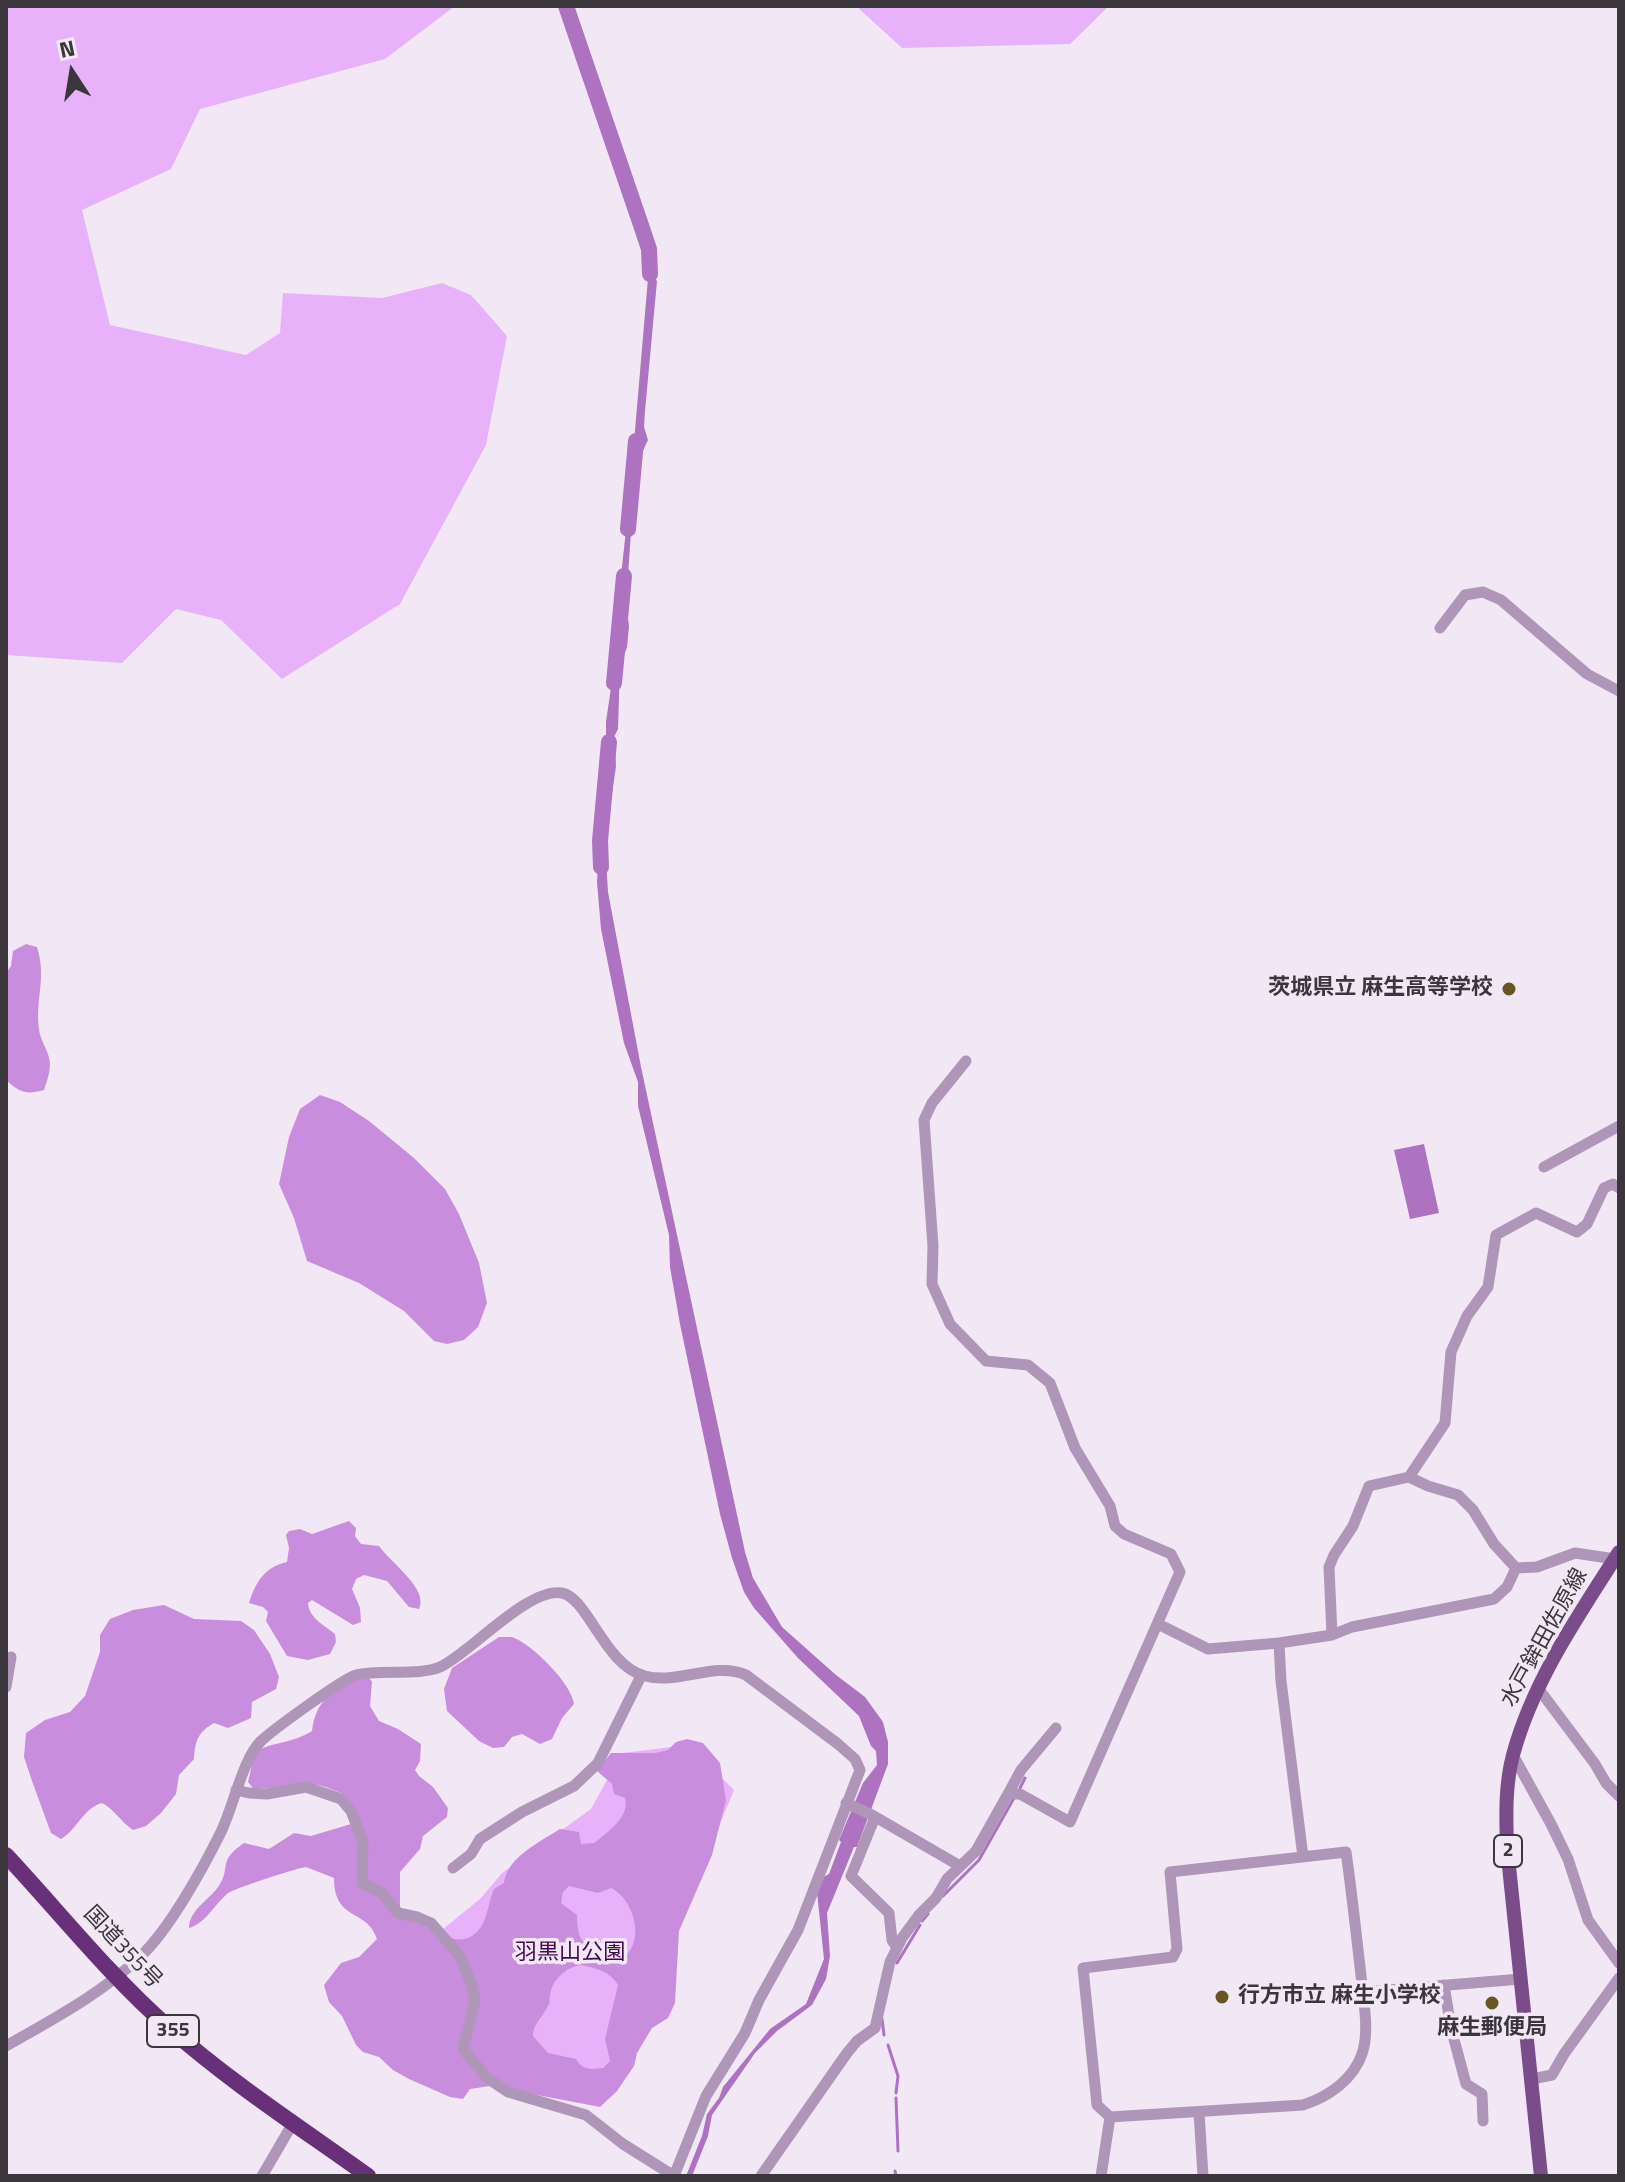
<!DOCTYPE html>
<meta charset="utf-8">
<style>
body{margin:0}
#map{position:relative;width:1625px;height:2182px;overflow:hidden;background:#f1e7f5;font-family:"Titillium Web",sans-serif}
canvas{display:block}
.frame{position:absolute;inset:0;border:8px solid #3a363b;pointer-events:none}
.north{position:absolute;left:32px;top:32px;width:80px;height:80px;-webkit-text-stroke:6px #f1e7f5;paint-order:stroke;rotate:348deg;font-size:22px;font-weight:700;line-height:32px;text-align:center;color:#3a363b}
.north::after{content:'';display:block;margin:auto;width:28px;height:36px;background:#3a363b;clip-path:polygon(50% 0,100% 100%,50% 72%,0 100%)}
</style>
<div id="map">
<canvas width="1625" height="2182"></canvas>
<div class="frame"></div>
<div class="north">N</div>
</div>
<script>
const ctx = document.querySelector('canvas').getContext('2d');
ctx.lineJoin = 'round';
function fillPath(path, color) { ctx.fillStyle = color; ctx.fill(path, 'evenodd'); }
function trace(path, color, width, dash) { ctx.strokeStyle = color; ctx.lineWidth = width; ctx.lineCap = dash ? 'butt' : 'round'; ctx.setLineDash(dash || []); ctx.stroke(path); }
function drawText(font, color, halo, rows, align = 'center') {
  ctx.font = font + ' "Titillium Web","Noto Sans JP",sans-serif'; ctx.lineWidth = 7; ctx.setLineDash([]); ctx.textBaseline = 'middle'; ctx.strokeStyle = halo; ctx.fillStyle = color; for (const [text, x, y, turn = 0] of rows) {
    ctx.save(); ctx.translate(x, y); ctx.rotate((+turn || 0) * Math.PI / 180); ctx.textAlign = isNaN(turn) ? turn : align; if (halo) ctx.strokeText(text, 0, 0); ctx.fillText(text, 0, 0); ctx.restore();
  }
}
const green = new Path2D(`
 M6 6H455L385 59 200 109 171 169 82 210 110 325 246 355 280 333 283 293 382 298 442 283 471 295 507 336 486 445 400 604 282 679 221 620 176 609 122 663 6 655Z
 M856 6H1109L1070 44 902 48Z
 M689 1745 734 1790 677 1928 678 1954 584 2102 442 1930 481 1898 502 1873 591 1809 622 1753Z`);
const forest = new Path2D(`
 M26 944 37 947C47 979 35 998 39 1029 40 1040 47 1048 49 1058 52 1069 47 1080 44 1090 27 1095 20 1093 6 1080V973L11 966 13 951Z
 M320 1095 340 1102 369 1121 414 1158 445 1189 459 1214 479 1263 487 1303 478 1327 464 1340 447 1344 434 1341 404 1311 359 1283 307 1261 294 1218 279 1184 289 1137 300 1109Z
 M349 1521 356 1528 355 1536 361 1544 379 1546C391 1563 429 1589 419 1609L409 1607 387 1581 364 1575 356 1579 352 1589 360 1608 361 1622 353 1625 312 1600 308 1603C309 1618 324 1625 335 1634L336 1642 330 1654 308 1660 287 1656 266 1621 268 1612 263 1607 249 1603C256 1581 265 1567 287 1562L289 1548 286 1535 289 1531 300 1529 312 1534Z
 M164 1605 194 1619 241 1621 254 1630 270 1654 279 1677 276 1689 252 1702 251 1718 228 1728 214 1723C198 1732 195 1741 194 1759L179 1775 176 1794 161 1813 146 1826 133 1830C121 1822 115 1810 102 1803 82 1809 78 1829 61 1839L51 1833 32 1781 24 1757 26 1733 45 1720 70 1712 85 1696 100 1652V1635L110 1619 133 1610Z
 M499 1637C501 1637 510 1637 512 1637 532 1644 572 1684 574 1704L562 1718 552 1739 540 1744 522 1734 512 1737 504 1747 493 1748 479 1741 447 1711 444 1689 452 1668Z
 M368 1676 372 1682 370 1706 379 1721 398 1729 421 1744 420 1761 415 1770 419 1776 433 1787 448 1808 447 1817 423 1836 420 1849 400 1872V1909C423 1922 461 1960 482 1925 488 1915 489 1900 494 1889L504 1883C507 1857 540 1842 560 1829L579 1832 581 1844 594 1843C608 1832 630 1817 625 1798L614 1794 612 1784 597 1771 611 1753H655L668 1750 676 1742 687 1739 703 1743 720 1763 726 1800 712 1855 679 1931 675 2003 668 2018 652 2028 637 2053 634 2066 617 2091 600 2107 490 2086 470 2089 463 2099 450 2097 409 2079 393 2070 379 2057 363 2052 356 2045 342 2016 329 2002 324 1985 341 1963 359 1957 377 1939C367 1908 334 1922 334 1878L306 1867C297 1868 232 1889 227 1894 214 1905 206 1923 189 1928 189 1910 209 1900 218 1887 232 1868 216 1862 244 1843L269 1849 294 1833 311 1836 351 1824 343 1794C331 1789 319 1783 306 1784 288 1784 272 1790 253 1788L248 1782 253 1760 258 1750C278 1741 290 1744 312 1731 316 1697 337 1686 368 1676ZM569 1886 598 1893 611 1888C633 1898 646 1940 624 1957 617 1962 614 1959 607 1956 585 1945 577 1944 577 1915L561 1903 563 1892ZM581 1965C595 1968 610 1971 618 1985L605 2039 610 2061 603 2068C590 2069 583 2071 576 2059L548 2053 533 2036C533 2024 542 2018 547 2008 552 1998 548 2006 550 1995 552 1980 566 1967 581 1965Z`);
const water = new Path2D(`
 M650 255 653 277 657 281 645 411 644 427 648 440 639 459 638 489 632 518 626 603 629 626 627 647 620 666 618 729 614 737 616 766 605 843 608 892 641 1067 745 1552 753 1578 782 1627 836 1675 865 1697 883 1722 888 1742V1764L857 1847H854L827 1913 830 1956 826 1979 812 2005 777 2031 755 2053 712 2115 708 2136 692 2176H686L702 2136 707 2114 719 2098 723 2087 770 2029 806 2004 824 1959 817 1892 822 1878 829 1874 841 1842 839 1840 863 1783 877 1765 876 1751 871 1746 859 1716 798 1658 754 1608 744 1592 732 1558 720 1514 680 1324 670 1267 669 1235 638 1106V1082L624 1043 601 929 597 882 599 852 611 784 606 753V722L614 667 622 653 625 638 620 585 627 521 636 481 634 442Z
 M1424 1144 1439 1213 1410 1219 1394 1150Z`);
const stream = new Path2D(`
 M1020 1788 1025 1778
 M943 1896 979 1860 1014 1798
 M922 1921 928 1914
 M897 1963 920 1925
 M882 2019 884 2035
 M888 2045 898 2076 896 2093
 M896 2098 898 2151
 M895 2171 896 2176`);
const river = new Path2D(`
 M566 6 642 228 649 249 650 274
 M628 529 636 441
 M614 683 624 576
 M601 867 600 841 609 742`);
const minor = new Path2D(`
 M1440 628 1465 595 1483 592 1501 600 1587 674 1619 691
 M1544 1167 1619 1126
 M1409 1477 1428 1486 1458 1495 1473 1510 1494 1544 1516 1568 1537 1567 1575 1553 1615 1559
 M1158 1624 1208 1649 1279 1643 1332 1635 1352 1627 1494 1599 1507 1587 1516 1568
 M1332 1635 1329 1567 1334 1555 1353 1526 1369 1486 1409 1477 1445 1423 1451 1352 1467 1316 1488 1287 1496 1235 1536 1213 1577 1232 1587 1224 1604 1188 1613 1184 1619 1188
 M1279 1643 1281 1681 1303 1857
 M6 1687 11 1657
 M1538 1688 1595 1764 1606 1783 1619 1796
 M1513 1755 1551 1824 1568 1859 1588 1920 1619 1963
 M236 1790 249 1793 267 1794 306 1787 341 1799 351 1811 363 1842 362 1883 382 1893 398 1913 417 1917 431 1923 460 1956 471 1983 475 2000 463 2049 487 2078 508 2092 586 2115 623 2144 674 2176
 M1008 1794 1021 1770 1056 1728
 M846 1803 872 1815 960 1866
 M875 1817 851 1876 889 1913 892 1940 897 1948
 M1346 1852C1352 1893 1356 1934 1361 1975 1363 2000 1370 2030 1362 2054 1353 2080 1328 2097 1303 2105L1110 2117 1097 2105 1083 1968 1173 1957 1177 1949 1170 1872Z
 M453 1868 471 1854 480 1839 522 1812 574 1786 598 1763 641 1676
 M1444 1985 1451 2028 1466 2084 1482 2094 1483 2121
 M1363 1992 1521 1979
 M6 2046C53 2019 101 1994 141 1956 170 1928 202 1870 220 1834 233 1809 242 1760 261 1741 274 1729 341 1680 356 1675 379 1669 420 1676 440 1667 469 1654 528 1587 562 1593 588 1598 605 1666 645 1676 678 1685 715 1661 746 1675L838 1744 855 1759 860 1770 798 1930 759 2000 745 2033 706 2096 674 2176
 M1532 2079 1552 2075 1564 2054 1619 1978
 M1199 2112 1203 2176
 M262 2176 293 2123
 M761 2176 847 2053 857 2041 875 2028 890 1962 902 1938 919 1915 936 1898 947 1879 976 1851 1008 1794H1020L1070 1822 1180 1572 1171 1554 1124 1534 1115 1526 1110 1506 1075 1448 1050 1383 1028 1365 986 1361 950 1324 932 1284 933 1246 924 1120 932 1103 966 1061
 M1101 2176 1110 2117`);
const major = new Path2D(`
 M1541 2176 1507 1847C1506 1816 1505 1785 1513 1755 1533 1681 1578 1616 1619 1552`);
const highway = new Path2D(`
 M6 1855C60 1913 109 1975 168 2027 230 2082 301 2128 368 2176`);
const markers = [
 [1509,989,8,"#695524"],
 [1222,1997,8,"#695524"],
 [1492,2003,8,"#695524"]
];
const shields = [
 [1508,1851,28],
 [173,2031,52]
];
const shieldNames = [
 ["2",1508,1851],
 ["355",173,2031]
];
const poiNames = [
 ["茨城県立 麻生高等学校",1493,989],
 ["行方市立 麻生小学校",1238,1997,"left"],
 ["麻生郵便局",1492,2029,"center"]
];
const streetNames = [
 ["水戸鉾田佐原線",1545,1638,-61],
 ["国道355号",122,1948,47]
];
const parkNames = [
 ["羽黒山公園",570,1954]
];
fillPath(green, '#e8b2fa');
fillPath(forest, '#c98ddd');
fillPath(water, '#ad72c0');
trace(stream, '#ad72c0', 3);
trace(river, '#ad72c0', 16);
trace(minor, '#af95b8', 11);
trace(major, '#7b4c8a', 14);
trace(highway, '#683079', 16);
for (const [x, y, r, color] of markers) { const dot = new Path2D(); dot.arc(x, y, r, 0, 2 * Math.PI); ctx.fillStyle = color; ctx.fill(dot); trace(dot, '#f1e7f5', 3); }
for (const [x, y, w] of shields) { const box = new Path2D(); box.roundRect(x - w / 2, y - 16, w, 32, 6); ctx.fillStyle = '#f1e7f5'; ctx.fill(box); trace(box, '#3a363b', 2); }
drawText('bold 20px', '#3a363b', null, shieldNames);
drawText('bold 22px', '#3a363b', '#f1e7f5', poiNames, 'right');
drawText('22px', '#3a363b', '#f1e7f5', streetNames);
drawText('22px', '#420752', '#f1e7f5', parkNames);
</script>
